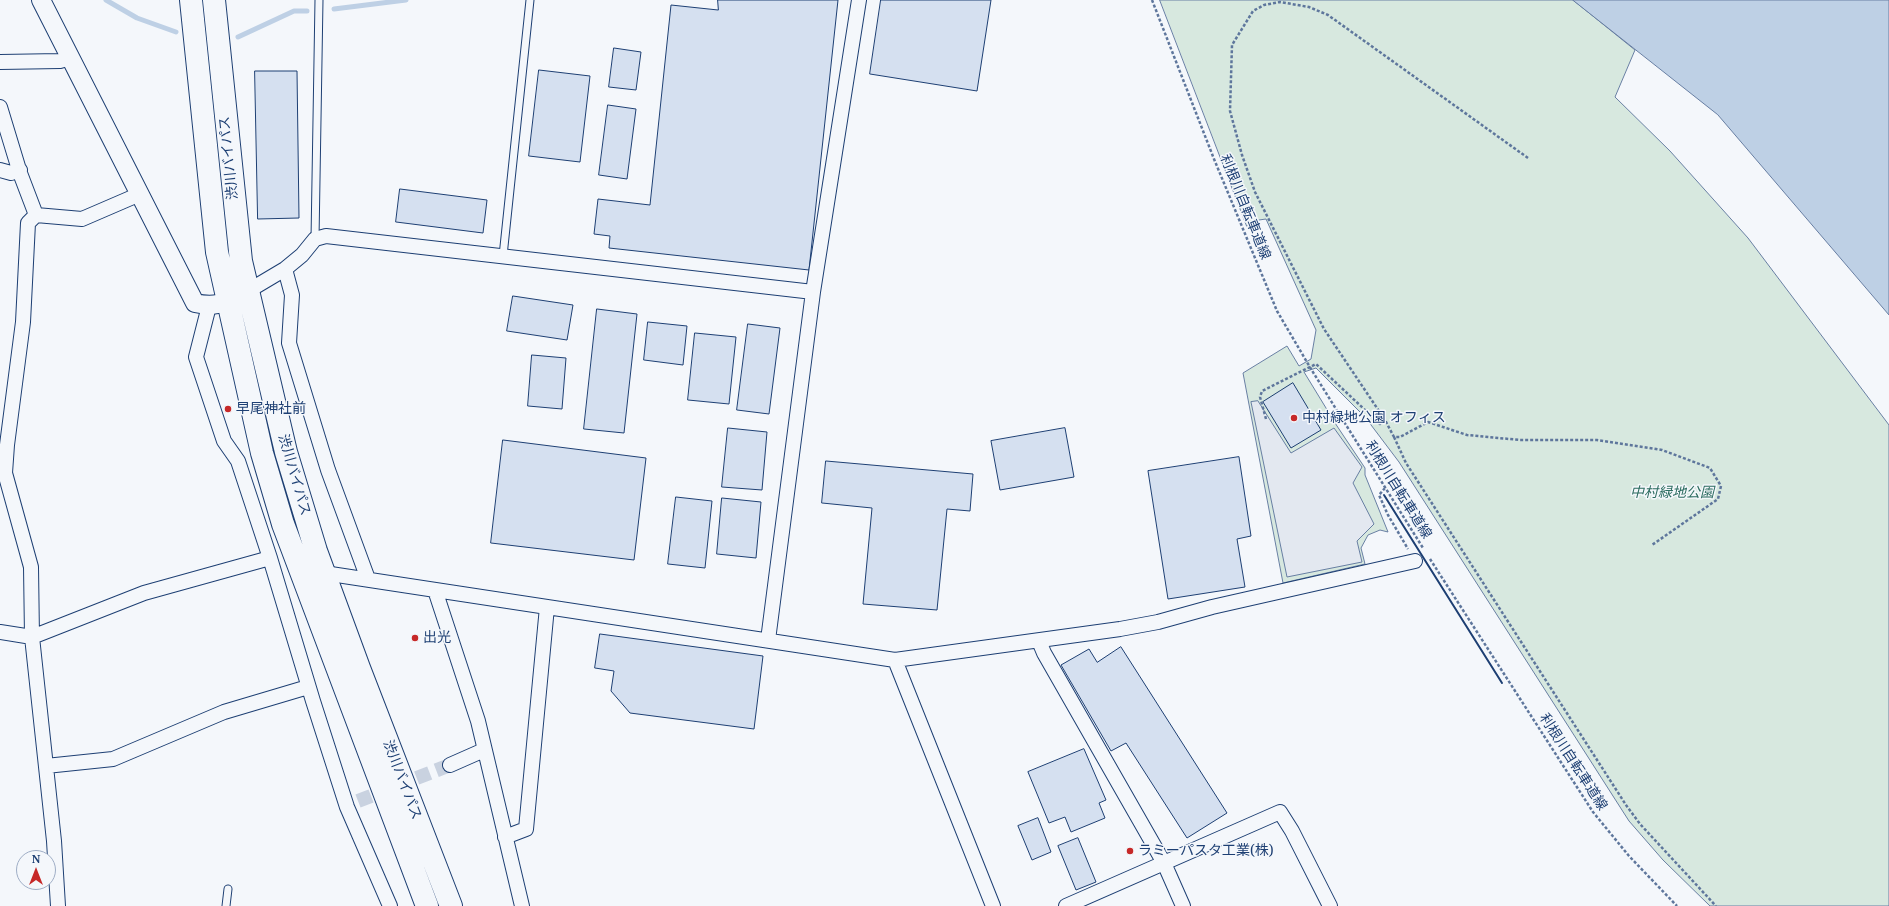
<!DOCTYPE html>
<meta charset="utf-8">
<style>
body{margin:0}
#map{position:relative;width:1889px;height:906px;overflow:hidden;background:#f4f7fb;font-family:"Noto Serif",serif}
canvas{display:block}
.north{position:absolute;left:16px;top:850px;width:40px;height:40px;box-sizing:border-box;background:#f4f7fb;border:1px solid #9eadc5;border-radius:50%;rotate:0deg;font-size:11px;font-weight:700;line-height:16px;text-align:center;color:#1d3f73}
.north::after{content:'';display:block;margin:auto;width:14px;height:18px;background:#c62828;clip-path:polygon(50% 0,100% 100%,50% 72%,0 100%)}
</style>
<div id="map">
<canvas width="1889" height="906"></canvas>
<div class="north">N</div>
</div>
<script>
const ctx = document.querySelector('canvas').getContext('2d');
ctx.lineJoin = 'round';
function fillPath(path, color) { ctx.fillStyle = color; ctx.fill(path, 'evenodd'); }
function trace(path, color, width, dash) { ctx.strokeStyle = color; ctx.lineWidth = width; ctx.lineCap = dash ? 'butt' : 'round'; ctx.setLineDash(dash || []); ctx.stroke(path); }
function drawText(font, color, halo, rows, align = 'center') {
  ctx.font = font + ' "Noto Serif","Noto Sans JP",serif'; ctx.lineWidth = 3; ctx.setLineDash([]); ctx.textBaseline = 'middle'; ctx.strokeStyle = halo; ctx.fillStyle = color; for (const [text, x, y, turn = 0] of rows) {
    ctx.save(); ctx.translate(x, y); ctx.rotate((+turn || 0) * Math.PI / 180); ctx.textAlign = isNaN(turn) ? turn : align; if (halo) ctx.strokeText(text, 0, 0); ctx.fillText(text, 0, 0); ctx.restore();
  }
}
const green = new Path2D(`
 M1160 0H1573L1635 50 1615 97 1670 151 1748 238 1889 425V906H1710L1663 860 1629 821 1399 462 1365 417 1316 368 1304 372 1337 426 1365 468V475L1388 532 1380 530 1368 535 1361 548 1365 564 1283 583 1243 373 1287 346 1299 366 1311 359 1316 330 1266 219 1259 220 1247 226Z`);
const parking = new Path2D(`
 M1258 401 1291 453 1334 428 1362 467 1353 483 1374 524 1357 541 1362 562 1287 577 1251 402Z`);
const water = new Path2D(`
 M1573 0H1889V315L1718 115Z`);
const stream = new Path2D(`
 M106 0 137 18 176 32
 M334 9 406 0
 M238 37 294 11H307`);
const building = new Path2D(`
 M718 0H838L809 270 609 248 610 236 594 234 598 199 650 205 671 5 718 10Z
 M881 0H991L977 91 870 74Z
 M614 48 641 52 636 90 609 87Z
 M539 70 590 76 580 162 529 156Z
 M255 71H297L299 218 258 219Z
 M608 105 636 109 627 179 599 175Z
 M400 189 487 200 483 233 396 222Z
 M513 296 573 305 567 340 507 331Z
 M597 309 637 314 624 433 584 429Z
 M648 322 687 326 683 365 644 360Z
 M748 324 780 328 769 414 737 410Z
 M695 333 736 337 729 404 688 400Z
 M532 355 566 358 562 409 528 406Z
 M1293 383 1321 430 1291 448 1263 402Z
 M728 428 767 432 762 490 722 487Z
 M1065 428 1074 477 1000 490 991 441Z
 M503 440 646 458 634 560 491 543Z
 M1239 457 1251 536 1237 539 1245 587 1168 599 1148 471Z
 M826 461 973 474 970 511 947 509 937 610 863 604 872 508 822 503Z
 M676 497 712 501 705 568 668 564Z
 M722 498 761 502 756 558 717 554Z
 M600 634 763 656 754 729 630 713 611 691 614 671 595 668Z
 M1121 647 1227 813 1187 838 1126 743 1111 751 1061 665 1089 649 1097 662Z
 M1084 749 1106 800 1099 803 1105 818 1071 832 1065 817 1049 823 1028 772Z
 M1038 818 1051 852 1032 860 1018 826Z
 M1078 838 1096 882 1076 890 1058 846Z`);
const minorTunnel = new Path2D(`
 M358 801 450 765`);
const path = new Path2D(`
 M1152 0 1214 159 1277 311 1311 369 1423 548
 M1528 158 1328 15 1309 7 1280 2 1264 5 1253 11 1232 45 1230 111 1242 155 1255 192 1324 329 1385 420 1394 437H1400L1428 422 1467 435 1520 440H1597L1662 450 1710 468 1721 486 1718 499 1652 545
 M1266 419 1260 397 1262 391 1316 364 1380 424 1385 420
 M1394 437 1406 463 1626 805 1640 824 1716 906
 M1385 488 1379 495 1388 515 1408 549
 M1430 559 1593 812 1629 856 1677 906`);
const service = new Path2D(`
 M315 239 319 0
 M503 256 530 0
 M226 906 228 889`);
const minor = new Path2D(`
 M0 62 60 61 71 58
 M0 107 20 173 36 215 28 223 23 322 7 445 5 473 31 567 32 637 54 841 58 906
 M0 170 11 173 20 170
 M36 215 82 219 140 194
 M285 269 292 295 289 343 328 470 368 579
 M248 291 285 269 302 255 315 239 326 236 813 292
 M209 306 196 357 224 441 238 461 270 558 313 701 347 807 390 906
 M324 573 895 660 1120 629 1158 622 1212 607 1415 561
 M435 590 478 721 522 906
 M0 632 32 637 144 593 270 558
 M768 640 813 292 859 0
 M1039 641 1044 653 1164 863 1183 906
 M895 660 993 906
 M450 765 484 750
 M46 766 113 759 224 712 308 687
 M505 837 526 829 547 607
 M1066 906 1280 812 1292 831 1330 906`);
const tertiary = new Path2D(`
 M41 0 195 303C213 307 225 304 240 295`);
const trunk = new Path2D(`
 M191 0 217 252 262 453 283 524 427 906
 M214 0 241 261 286 452 316 551 359 668 451 906`);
const wall = new Path2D(`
 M1384 495 1502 683`);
const markers = [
 [228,409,4,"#c62828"],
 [1294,418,4,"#c62828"],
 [415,638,4,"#c62828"],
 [1130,851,4,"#c62828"]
];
const streetNames = [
 ["渋川バイパス",229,158,-96],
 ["利根川自転車道線",1245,207,68],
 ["渋川バイパス",294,475,74],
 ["利根川自転車道線",1398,490,58],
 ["利根川自転車道線",1573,762,57],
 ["渋川バイパス",402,780,69]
];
const poiNames = [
 ["早尾神社前",236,409],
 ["中村緑地公園 オフィス",1302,418],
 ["出光",423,638],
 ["ラミーパスタ工業(株)",1138,851]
];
const parkNames = [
 ["中村緑地公園",1672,493]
];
fillPath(green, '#d7e8df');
trace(green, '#687fa3', 1);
fillPath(parking, '#e3e8f0');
trace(parking, '#687fa3', 1);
fillPath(water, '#bed0e5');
trace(water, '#687fa3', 1);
trace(stream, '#bed0e5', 5);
fillPath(building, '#d5e0f0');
trace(building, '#1d3f73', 1);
trace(minorTunnel, '#c9d2e0', 14, [14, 7]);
trace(service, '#1d3f73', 9);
trace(minor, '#1d3f73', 16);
trace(tertiary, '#1d3f73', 20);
trace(trunk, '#1d3f73', 24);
trace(path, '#5e769c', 2.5, [3, 2]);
trace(service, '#f4f7fb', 7);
trace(minor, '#f4f7fb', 14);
trace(tertiary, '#f4f7fb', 18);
trace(trunk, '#f4f7fb', 22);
trace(wall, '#1d3f73', 2);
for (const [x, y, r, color] of markers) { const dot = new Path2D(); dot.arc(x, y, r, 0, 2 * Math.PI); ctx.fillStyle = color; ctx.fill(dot); trace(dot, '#f4f7fb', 1.5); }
drawText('14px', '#1d3f73', '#f4f7fb', streetNames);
drawText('14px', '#1d3f73', '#f4f7fb', poiNames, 'left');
drawText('italic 14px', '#2c6c60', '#f4f7fb', parkNames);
</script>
